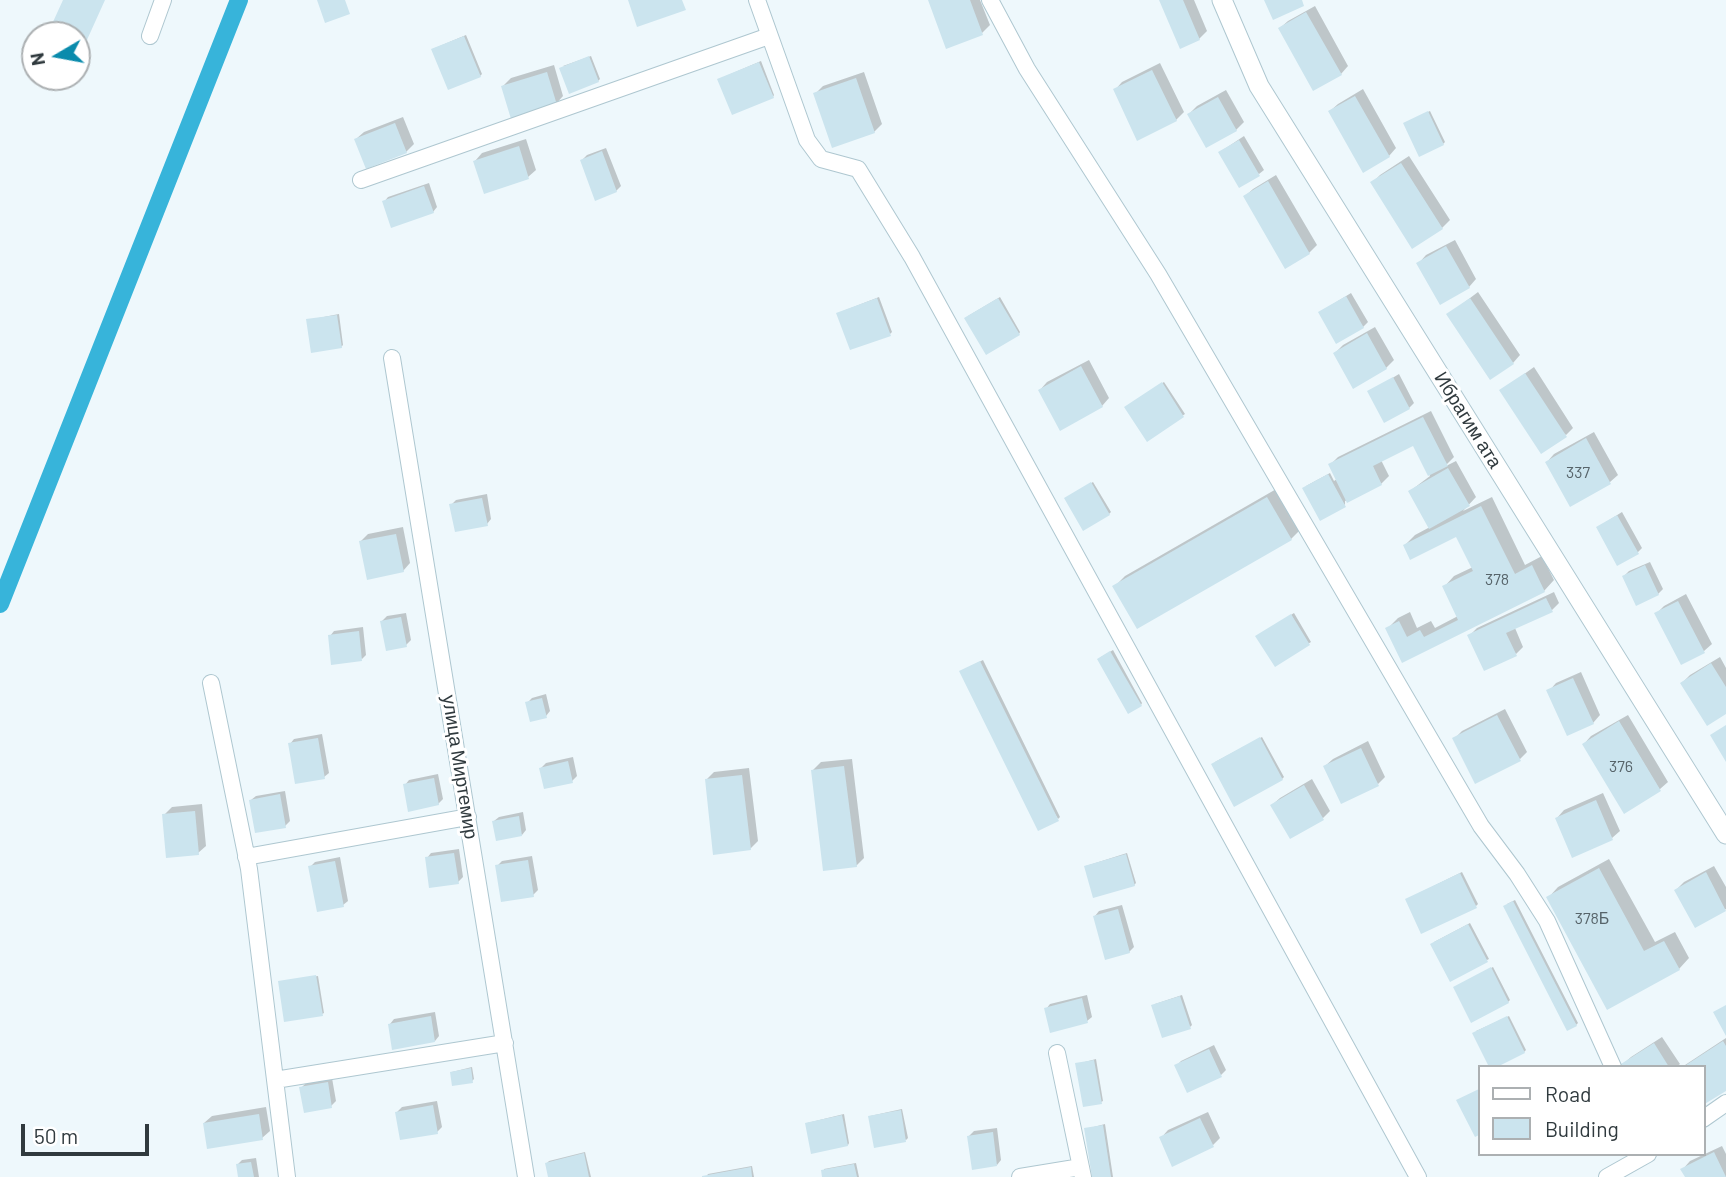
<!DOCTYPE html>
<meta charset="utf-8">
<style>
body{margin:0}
#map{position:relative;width:1726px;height:1177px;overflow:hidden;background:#eef8fc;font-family:Barlow,sans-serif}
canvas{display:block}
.legend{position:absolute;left:1478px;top:1065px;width:228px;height:91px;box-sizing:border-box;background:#fff;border:2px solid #acb0b2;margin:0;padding:9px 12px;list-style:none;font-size:21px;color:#303a3e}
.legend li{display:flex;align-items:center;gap:14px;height:35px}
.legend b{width:35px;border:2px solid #acb0b2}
.north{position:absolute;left:21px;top:21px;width:70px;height:70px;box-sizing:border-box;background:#fff;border:2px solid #acb0b2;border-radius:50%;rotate:260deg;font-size:19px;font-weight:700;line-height:28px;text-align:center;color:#303a3e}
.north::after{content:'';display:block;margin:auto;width:24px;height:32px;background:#0a8bac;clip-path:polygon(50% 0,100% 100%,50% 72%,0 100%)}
.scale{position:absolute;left:21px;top:1124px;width:128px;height:32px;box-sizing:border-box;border:4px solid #303a3e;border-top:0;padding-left:9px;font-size:21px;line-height:24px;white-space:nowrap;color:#303a3e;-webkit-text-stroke:5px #fff;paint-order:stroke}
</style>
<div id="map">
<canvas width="1726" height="1177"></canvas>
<ul class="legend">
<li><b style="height:9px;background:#fff"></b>Road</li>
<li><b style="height:19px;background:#cbe4ee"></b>Building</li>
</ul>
<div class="north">N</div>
<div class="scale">50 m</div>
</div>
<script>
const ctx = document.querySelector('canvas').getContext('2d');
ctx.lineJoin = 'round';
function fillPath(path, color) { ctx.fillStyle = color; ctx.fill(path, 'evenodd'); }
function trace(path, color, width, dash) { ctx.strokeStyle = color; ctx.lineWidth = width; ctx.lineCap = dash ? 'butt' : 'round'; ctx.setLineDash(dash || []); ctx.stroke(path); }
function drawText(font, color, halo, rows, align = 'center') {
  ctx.font = font + ' Barlow,sans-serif'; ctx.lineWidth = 6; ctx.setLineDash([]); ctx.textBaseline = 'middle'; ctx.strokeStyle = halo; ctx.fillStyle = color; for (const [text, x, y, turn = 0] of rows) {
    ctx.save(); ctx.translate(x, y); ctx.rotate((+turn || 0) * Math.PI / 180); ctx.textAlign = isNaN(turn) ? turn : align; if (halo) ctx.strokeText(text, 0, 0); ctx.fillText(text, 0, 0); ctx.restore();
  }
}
const shadow = new Path2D(`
 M930 0H980L990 25 982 33Z
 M1161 0H1194L1207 31 1199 39Z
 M1315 6 1348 66 1341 74 1280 28 1288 21Z
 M466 35 482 74 480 76 435 48Z
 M591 56 600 79 598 81 563 66Z
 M761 61 774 95 773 97 719 79Z
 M1160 63 1184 112 1176 120 1115 90 1122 82Z
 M554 65 563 96 556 104 503 86 511 78Z
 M864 72 882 124 874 132 815 94 823 86Z
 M1363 89 1396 148 1389 156 1330 111 1338 104Z
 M1226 90 1244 122 1236 130 1189 114 1197 106Z
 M1430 111 1445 142 1443 144 1407 122Z
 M403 117 414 144 406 152 356 139 364 132Z
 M1244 136 1264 170 1259 174 1220 152Z
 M526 139 536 170 528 177 475 161 482 153Z
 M606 148 621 186 616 191 582 160 587 155Z
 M1409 156 1450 220 1442 228 1372 183 1380 175Z
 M1276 175 1317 245 1309 253 1245 196 1253 189Z
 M429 183 437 207 433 212 384 202 388 197Z
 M1455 240 1476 279 1469 287 1419 263 1426 255Z
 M1478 292 1520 355 1513 363 1449 314Z
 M1351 293 1368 322 1363 327 1320 312Z
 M879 297 892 332 890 334 838 313Z
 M1000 297 1020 332 1019 334 968 316Z
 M339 314 343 345 341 347 308 320Z
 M1375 327 1394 360 1386 368 1335 353 1343 345Z
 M1089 360 1109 398 1102 406 1040 390 1047 382Z
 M1534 367 1573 428 1566 435 1502 390Z
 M1399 374 1414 403 1409 408 1369 392Z
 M1164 382 1185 414 1148 439 1129 406Z
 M1431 411 1454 457 1444 467 1456 461 1476 497 1463 511 1492 497 1525 565 1542 556 1554 580 1544 591 1403 660 1388 628 1398 618 1410 612 1417 628 1431 621 1435 628 1458 616 1444 587 1454 576 1473 567 1457 535 1405 545 1415 535 1430 527 1410 491 1430 476 1414 444 1381 460 1389 476 1381 484 1345 501V505L1306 486 1330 473 1334 481 1337 479 1330 465 1338 457Z
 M1594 432 1618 475 1610 482 1571 505 1547 462 1554 454Z
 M1093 482 1111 512 1109 514 1068 497Z
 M1278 488 1301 529 1291 539 1115 586 1125 576Z
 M487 494 491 519 487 524 451 505 456 500Z
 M1622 512 1642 548 1637 553 1598 527Z
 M403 527 410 563 403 571 360 542 368 534Z
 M1650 562 1663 589 1658 594 1624 576 1629 571Z
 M1554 592 1559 603 1552 610 1515 628 1523 647 1516 654 1470 635 1477 628Z
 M1686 594 1712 644 1704 651 1682 663 1656 614 1664 606Z
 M406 613 411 640 406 645 382 621 387 616Z
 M1294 613 1311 642 1275 665 1259 635Z
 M363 627 366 655 362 659 330 636 334 631Z
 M1113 650 1142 703 1141 705 1101 657Z
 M1720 657 1726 668V712L1682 683 1690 675Z
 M983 660 1060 817 1058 819 963 670Z
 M1581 672 1600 715 1593 723 1549 691 1556 683Z
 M546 694 550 711 546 716 527 703 532 698Z
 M1505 709 1527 752 1520 759 1454 739 1462 731Z
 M1628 715 1668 782 1660 789 1624 811 1584 744 1591 736Z
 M322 734 329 773 324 777 290 744 294 739Z
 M1262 737 1284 777 1282 779 1215 762Z
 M1368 741 1385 777 1378 784 1325 766 1333 759Z
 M573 757 577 776 572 781 541 768 546 763Z
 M852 759 864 858 856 866 813 770 821 762Z
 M749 768 758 841 750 849 706 780 714 772Z
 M438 774 443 799 438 804 405 785 409 780Z
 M1312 779 1330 811 1323 818 1272 805 1280 798Z
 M285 791 290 821 285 826 251 800 256 796Z
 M1603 793 1620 831 1612 838 1557 818 1564 810Z
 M202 804 206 846 198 853 164 815 172 807Z
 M523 812 526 830 522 835 494 821 499 817Z
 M459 849 463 877 458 882 427 858 431 853Z
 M1127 853 1136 883 1134 885 1086 866Z
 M532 856 538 890 533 895 497 866 502 861Z
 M340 857 348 901 343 905 310 867 315 862Z
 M1609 859 1655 942 1675 932 1689 958 1679 969 1608 1008 1548 898 1558 887Z
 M1714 866 1726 887V909L1696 926 1676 890 1684 882Z
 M1462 872 1478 904 1476 906 1409 898Z
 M1515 900 1578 1023 1576 1025 1507 904Z
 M1122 905 1134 947 1129 952 1095 916 1099 911Z
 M1470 923 1489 959 1487 960 1434 942Z
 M1493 967 1510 1000 1508 1002 1457 986Z
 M318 976 324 1013 322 1014 280 982Z
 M1087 995 1092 1017 1087 1021 1046 1009 1050 1004Z
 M1182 995 1192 1025 1190 1027 1155 1004Z
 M435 1012 439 1036 435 1041 390 1024 394 1019Z
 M1509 1016 1526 1050 1524 1052 1476 1031Z
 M1662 1037 1680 1064 1676 1067H1625L1623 1064 1631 1057Z
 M1726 1038V1089L1703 1067H1682Z
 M1214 1045 1226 1070 1221 1075 1188 1091 1176 1066 1181 1061Z
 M1096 1059 1103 1101 1101 1102 1077 1064Z
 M472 1067 474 1079 472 1081 452 1072Z
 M332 1078 336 1101 331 1106 301 1088 306 1083Z
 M437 1101 442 1127 437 1132 397 1112 402 1107Z
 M266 1107 270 1131 262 1138 204 1123 212 1116Z
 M902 1109 908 1138 906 1140 870 1116Z
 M1208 1112 1220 1138 1213 1145 1161 1138 1168 1130Z
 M844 1114 849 1143 848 1145 807 1123Z
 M1105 1124 1113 1177H1094L1086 1129Z
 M997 1128 1001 1160 997 1165 969 1136 974 1131Z
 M1722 1146 1726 1154V1177H1686L1683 1169 1690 1161Z
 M585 1152 591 1177H550L547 1163 549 1161Z
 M256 1158 259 1177H240L237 1165 242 1160Z
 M856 1163 859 1177H824V1169Z
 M752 1166 754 1177H706L708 1174Z`);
const canal = new Path2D(`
 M0 604 239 0`);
const building = new Path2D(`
 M63 0H105L77 62V35H47Z
 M317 0H345L350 14 325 23Z
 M628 0H682L686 10 637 27Z
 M928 0H970L983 35 946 49Z
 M1159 0H1183L1200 40 1180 49Z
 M1264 0H1302L1304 6 1273 20Z
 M1306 12 1342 75 1313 91 1278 28Z
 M464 36 481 77 448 90 431 49Z
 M589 56 599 82 569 94 559 68Z
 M759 62 774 98 732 115 717 79Z
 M1152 70 1177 121 1137 141 1113 89Z
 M547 72 557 105 511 119 501 86Z
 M856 78 875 133 832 148 813 93Z
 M1355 96 1390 157 1363 173 1328 111Z
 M1218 97 1237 131 1206 148 1187 114Z
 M1428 111 1444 145 1419 157 1403 123Z
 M395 123 407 153 366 169 354 139Z
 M1239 140 1260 176 1239 188 1218 152Z
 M519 146 529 179 484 194 473 161Z
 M602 151 617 192 595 201 580 160Z
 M1401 163 1443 229 1412 249 1370 182Z
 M1268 181 1310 254 1285 269 1243 196Z
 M424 186 434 213 391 228 382 201Z
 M1446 246 1470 288 1440 305 1416 263Z
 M1346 296 1364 328 1336 344 1318 312Z
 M877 298 891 336 850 350 836 313Z
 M998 298 1020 335 986 355 964 318Z
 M1470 298 1514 364 1490 380 1446 314Z
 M337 315 342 348 311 353 306 319Z
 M1367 333 1387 369 1353 389 1333 353Z
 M1081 366 1103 407 1060 431 1038 390Z
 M1525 373 1567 437 1541 454 1499 390Z
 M1393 377 1410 409 1384 423 1367 391Z
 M1162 382 1184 417 1147 442 1124 407Z
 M1423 417 1448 466 1428 476 1413 446 1373 466 1382 485 1347 503 1328 464Z
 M1586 438 1611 484 1570 507 1545 462Z
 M1448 468 1470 506 1429 529 1408 491Z
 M1328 474 1346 507 1320 521 1302 488Z
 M1091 482 1110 515 1083 531 1064 498Z
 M1267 497 1292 540 1137 629 1112 586Z
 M482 498 488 526 455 532 449 504Z
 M1481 506 1515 574 1532 565 1545 592 1402 663 1385 628 1399 621 1407 637 1420 630 1424 637 1458 620 1442 586 1473 571 1456 537 1410 560 1403 545Z
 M1617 515 1639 554 1617 566 1596 527Z
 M396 534 404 572 367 580 359 541Z
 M1645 565 1659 595 1636 606 1622 576Z
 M1546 598 1553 612 1506 633 1517 656 1484 671 1467 635Z
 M1678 601 1705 653 1681 665 1654 613Z
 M1291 614 1310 645 1275 667 1255 636Z
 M401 617 407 647 386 651 380 621Z
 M359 631 362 661 331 665 328 635Z
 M1110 651 1142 706 1128 714 1097 659Z
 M980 661 1059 821 1038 831 959 671Z
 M1711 663 1726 687V714L1707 726 1680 683Z
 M1573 678 1594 724 1567 736 1546 690Z
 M542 698 547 718 530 722 525 702Z
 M1497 715 1521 761 1475 784 1452 738Z
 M1619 721 1661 791 1624 814 1582 744Z
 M1726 725V762L1710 735Z
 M1260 737 1283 780 1234 807 1211 764Z
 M318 738 325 779 295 784 288 743Z
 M1361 748 1379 786 1341 804 1323 766Z
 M568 761 573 783 544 789 539 768Z
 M844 766 857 867 823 871 811 770Z
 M742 775 751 850 713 855 705 779Z
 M434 778 439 805 408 812 403 784Z
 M1304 785 1324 820 1290 839 1270 805Z
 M280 794 286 828 255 833 249 800Z
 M1596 800 1613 840 1572 858 1555 818Z
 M195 811 199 855 166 858 162 814Z
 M519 816 522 836 496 841 492 821Z
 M454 853 459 884 429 888 425 857Z
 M1126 854 1135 886 1093 898 1084 866Z
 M528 860 534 897 501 902 495 865Z
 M335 861 344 907 317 912 308 866Z
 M1599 868 1644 951 1664 941 1680 970 1607 1010 1546 897Z
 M1706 872 1726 911 1695 928 1674 890Z
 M1460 873 1477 908 1421 934 1405 899Z
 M1513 901 1577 1026 1567 1031 1503 906Z
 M1118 909 1130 953 1105 960 1093 916Z
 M1468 924 1488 962 1450 982 1430 944Z
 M1491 967 1509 1003 1471 1023 1453 987Z
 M316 975 323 1016 284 1022 278 981Z
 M1180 996 1191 1029 1162 1038 1151 1005Z
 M1082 998 1088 1023 1050 1033 1044 1008Z
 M1726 1005V1036L1713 1012Z
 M431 1016 435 1042 392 1050 388 1024Z
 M1507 1016 1525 1053 1497 1067H1489L1472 1033Z
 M1723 1041 1726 1046V1091L1703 1105V1067H1683Z
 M1654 1043 1669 1067H1623L1621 1064Z
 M1209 1049 1222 1077 1187 1093 1174 1065Z
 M1094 1060 1102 1104 1083 1107 1075 1063Z
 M471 1068 473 1083 452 1086 450 1072Z
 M328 1082 332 1108 304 1113 299 1087Z
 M1479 1089V1135L1475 1137 1456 1100Z
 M433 1105 438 1134 400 1140 395 1112Z
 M901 1110 906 1142 874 1148 868 1116Z
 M259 1114 263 1140 207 1149 203 1123Z
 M842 1115 848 1146 811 1154 805 1123Z
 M1200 1118 1214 1147 1172 1167 1159 1137Z
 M1103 1125 1111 1177H1092L1084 1128Z
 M993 1132 997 1166 972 1170 967 1136Z
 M1714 1152 1726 1177H1685L1680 1169Z
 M584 1153 589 1177H548L545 1163Z
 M251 1162 254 1177H238L236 1164Z
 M854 1164 857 1177H822L821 1170Z
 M751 1167 752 1177H702V1176Z`);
const minor = new Path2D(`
 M757 0 807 140 821 159 858 169 912 257 1418 1177
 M990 0 1027 69 1158 274 1481 826 1517 874 1547 921 1613 1067
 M150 36 163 0
 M361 180 769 36
 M392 358 526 1177
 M211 683 249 869 287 1177
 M246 857 468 817
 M1057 1053 1083 1177
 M275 1080 505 1043
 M1703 1119 1726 1103
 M1020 1177 1081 1167
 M1607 1177 1648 1154`);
const tertiary = new Path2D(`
 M1222 0 1259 86 1726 834`);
const numberNames = [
 ["337",1578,473],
 ["378",1497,580],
 ["376",1621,767],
 ["378Б",1592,919]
];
const streetNames = [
 ["Ибрагим ата",1468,420,58],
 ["улица Миртемир",460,767,81]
];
fillPath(shadow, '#0003');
trace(canal, '#37b4da', 18);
fillPath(building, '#cbe4ee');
trace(minor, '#aec7d0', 18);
trace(tertiary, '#aec7d0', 21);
trace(minor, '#fff', 16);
trace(tertiary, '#fff', 19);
drawText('16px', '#57646a', null, numberNames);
drawText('19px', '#303a3e', '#fff', streetNames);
</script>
